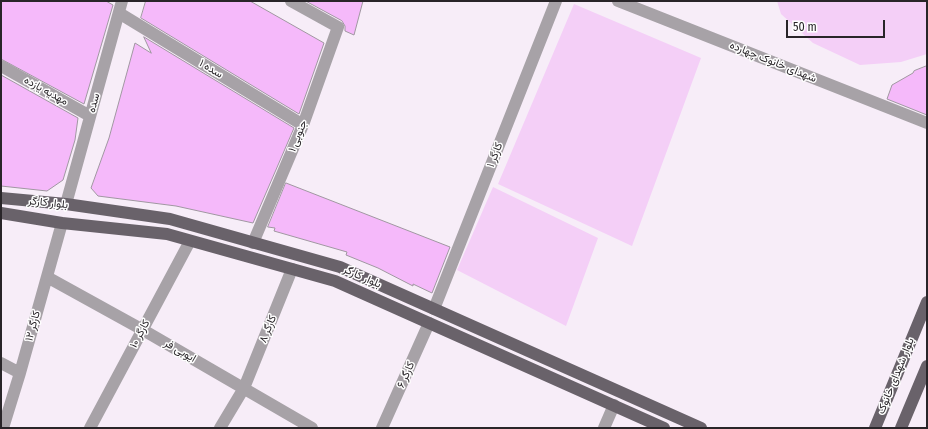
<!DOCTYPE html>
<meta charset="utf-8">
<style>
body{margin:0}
#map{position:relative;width:928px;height:429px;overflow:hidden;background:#f7edf8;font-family:"Fira Sans Condensed",sans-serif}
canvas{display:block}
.frame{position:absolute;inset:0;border:2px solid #292529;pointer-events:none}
.scale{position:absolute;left:786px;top:20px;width:99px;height:18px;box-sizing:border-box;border:2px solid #292529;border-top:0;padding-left:5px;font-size:12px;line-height:14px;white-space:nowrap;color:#292529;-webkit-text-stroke:3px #fefefe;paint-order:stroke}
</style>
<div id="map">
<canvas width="928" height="429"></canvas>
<div class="frame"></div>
<div class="scale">50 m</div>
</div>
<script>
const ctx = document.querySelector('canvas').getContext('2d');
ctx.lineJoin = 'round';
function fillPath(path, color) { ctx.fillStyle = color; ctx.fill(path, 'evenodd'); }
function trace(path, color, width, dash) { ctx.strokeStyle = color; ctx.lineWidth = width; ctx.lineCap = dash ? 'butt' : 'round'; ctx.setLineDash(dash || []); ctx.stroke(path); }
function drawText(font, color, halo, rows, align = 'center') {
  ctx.font = font + ' "Fira Sans Condensed",Vazirmatn,sans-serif'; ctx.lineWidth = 3; ctx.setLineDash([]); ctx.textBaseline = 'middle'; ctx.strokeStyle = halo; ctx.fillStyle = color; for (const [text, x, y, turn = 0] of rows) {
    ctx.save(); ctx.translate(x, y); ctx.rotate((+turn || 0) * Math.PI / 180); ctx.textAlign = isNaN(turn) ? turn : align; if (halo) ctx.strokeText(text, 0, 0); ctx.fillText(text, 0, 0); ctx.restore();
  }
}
const green = new Path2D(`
 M777 1H927V54L901 62 860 65 813 43 781 14Z
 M574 4 701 58 632 246 498 184Z
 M493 187 598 238 566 326 457 270Z`);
const building = new Path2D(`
 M1 1H106L113 5 84 104 1 59Z
 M146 1H250L324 43 299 114 141 18Z
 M306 1H363L354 35 345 31V26L342 21Z
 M144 37 294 128 253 223 176 206 98 196 91 188 109 138 135 43 151 53Z
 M927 66V115L887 99 892 85 913 73 914 71Z
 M1 75 78 118 75 140 63 180 47 191 1 186Z
 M286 183 450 247 432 293 413 284V286L378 268 346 255 347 252 274 231 275 228 268 227Z`);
const minor = new Path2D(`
 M618 1 927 123
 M119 13 303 125
 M1 66 90 116
 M66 204 122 1
 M253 243 303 125 338 27 291 1
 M47 277 143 330 312 428
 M434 309 556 1
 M1 363 20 373
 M3 428 20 373 62 223
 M90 428 190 241
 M220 428 244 388 292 269
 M382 428 429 323
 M604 428 614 405`);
const major = new Path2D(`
 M1 198 66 204 170 219 340 267 701 428
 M1 213 62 223 167 234 335 281 664 428
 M875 428 927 302
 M901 428 927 366`);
const streetNames = [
 ["شهدای خانوک چهارده",773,62,22],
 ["سده ۱",211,69,31],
 ["مهدیه یازده",46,91,29],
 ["سده",94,103,-75],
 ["۱ جنوبی",298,136,-68],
 ["کارگر ۱",495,155,-69],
 ["بلوار کارگر",48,203,6],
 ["بلوار کارگر",362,277,24],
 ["کارگر ۱۲",33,326,-75],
 ["کارگر ۸",268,329,-68],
 ["کارگر ۱۰",140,334,-62],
 ["ایوبی فر",180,351,30],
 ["کارگر ۶",406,375,-66],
 ["بلوار شهدای خانوک",896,376,-68]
];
fillPath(green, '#f4cff7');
fillPath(building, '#f5b9fa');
trace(building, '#a097a1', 1);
trace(minor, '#a7a2a7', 12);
trace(major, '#69626a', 12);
drawText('11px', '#292529', '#fefefe', streetNames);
</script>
